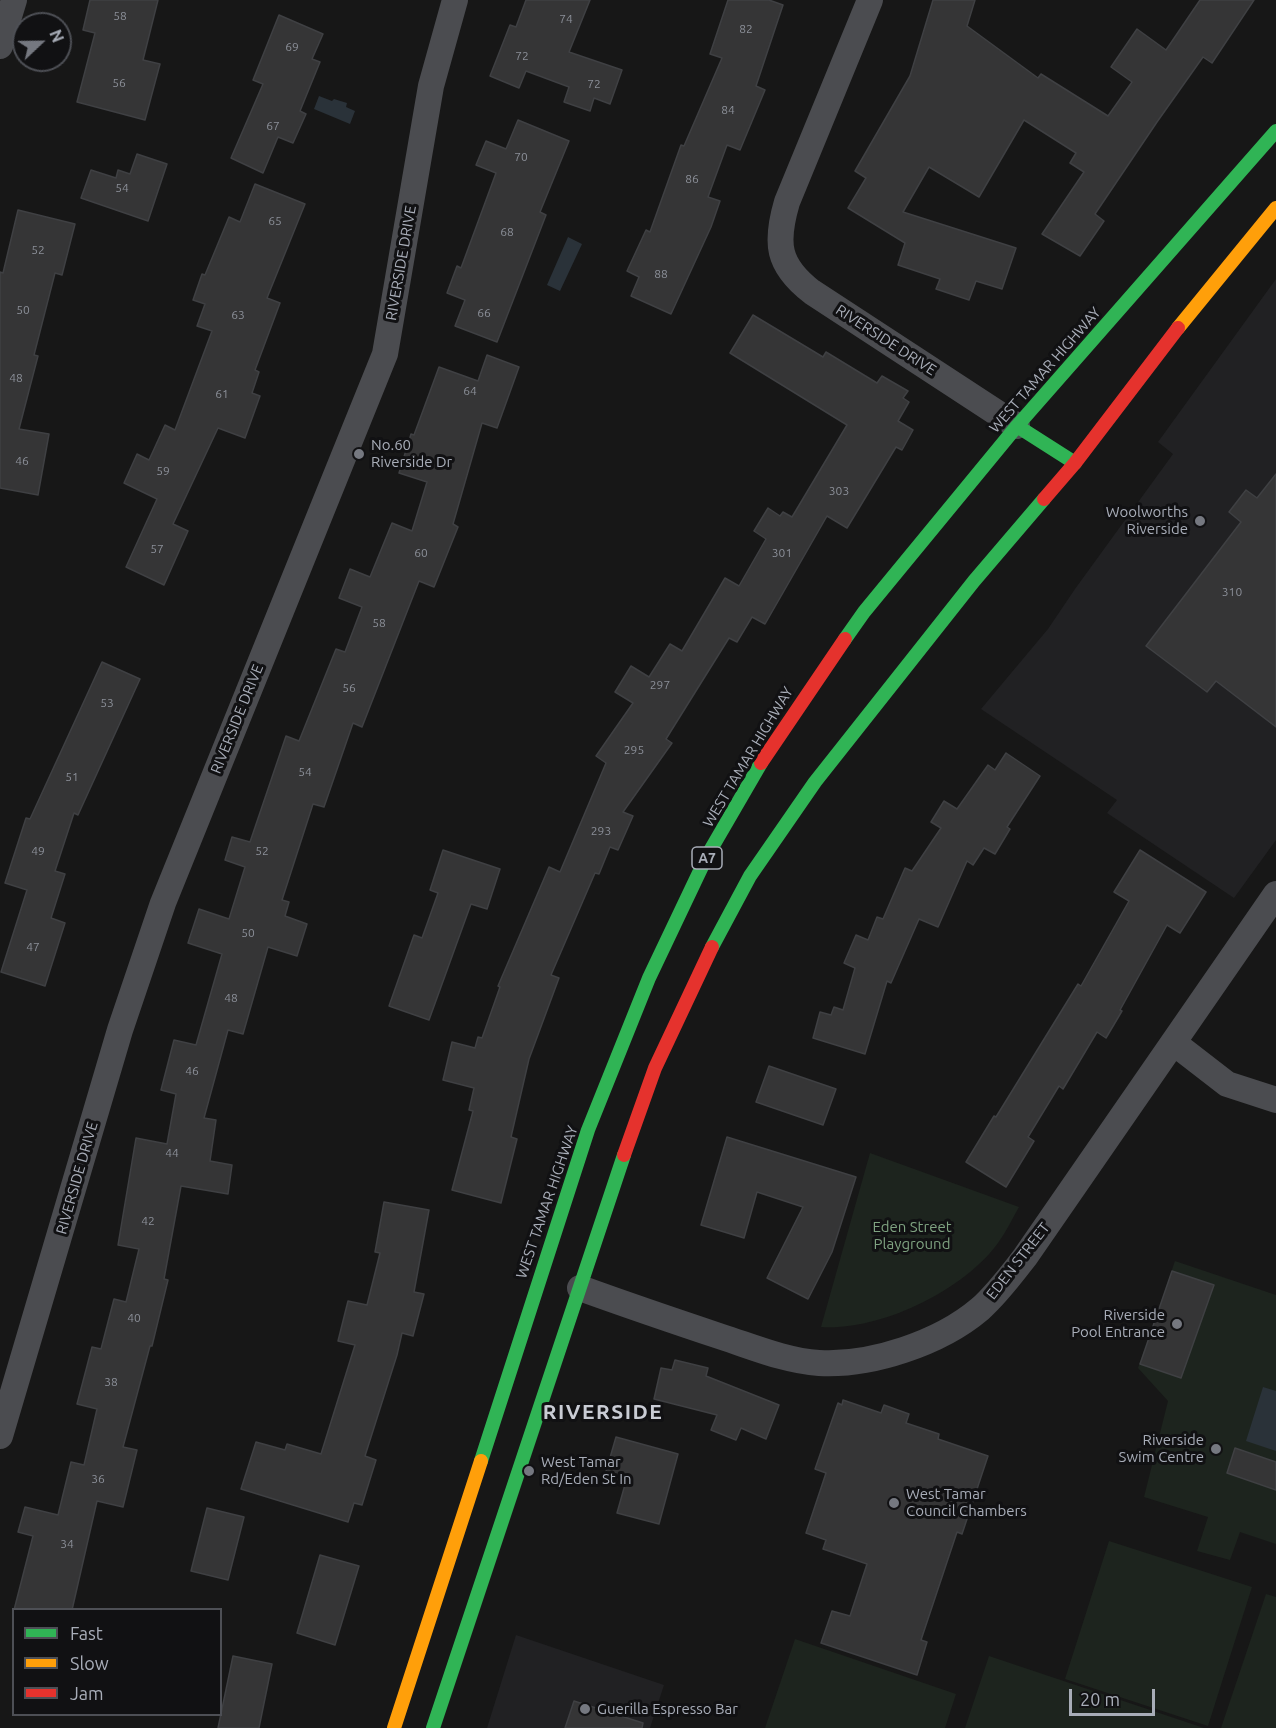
<!DOCTYPE html>
<style>
body{margin:0}
#map{position:relative;width:1276px;height:1728px;overflow:hidden;background:#171717;font-family:Ubuntu,sans-serif}
canvas{display:block}
.legend{position:absolute;left:12px;top:1608px;width:210px;height:108px;box-sizing:border-box;background:#111113;border:2px solid #4d4f55;margin:0;padding:8px 10px;list-style:none;font-size:18px;color:#a8adb8}
.legend li{display:flex;align-items:center;gap:12px;height:30px}
.legend b{width:30px;border:2px solid #4d4f55}
.north{position:absolute;left:12px;top:12px;width:60px;height:60px;box-sizing:border-box;background:#111113;border:2px solid #4d4f55;border-radius:50%;rotate:68deg;font-size:16px;font-weight:700;line-height:24px;text-align:center;color:#a8adb8}
.north::after{content:'';display:block;margin:auto;width:21px;height:27px;background:#757880;clip-path:polygon(50% 0,100% 100%,50% 72%,0 100%)}
.scale{position:absolute;left:1069px;top:1689px;width:86px;height:27px;box-sizing:border-box;border:3px solid #a8adb8;border-top:0;padding-left:8px;font-size:18px;line-height:21px;white-space:nowrap;color:#a8adb8;-webkit-text-stroke:4px #111113;paint-order:stroke}
</style>
<div id="map">
<canvas width="1276" height="1728"></canvas>
<ul class="legend">
<li><b style="height:8px;background:#30b455"></b>Fast</li>
<li><b style="height:8px;background:#ff9f0a"></b>Slow</li>
<li><b style="height:8px;background:#e5322d"></b>Jam</li>
</ul>
<div class="north">N</div>
<div class="scale">20 m</div>
</div>
<script>
const ctx = document.querySelector('canvas').getContext('2d');
ctx.lineJoin = 'round';
function fillPath(path, color) { ctx.fillStyle = color; ctx.fill(path, 'evenodd'); }
function trace(path, color, width, dash) { ctx.strokeStyle = color; ctx.lineWidth = width; ctx.lineCap = dash ? 'butt' : 'round'; ctx.setLineDash(dash || []); ctx.stroke(path); }
function drawText(font, color, halo, rows, align = 'center') {
  ctx.font = font + ' Ubuntu,sans-serif'; ctx.lineWidth = 6; ctx.setLineDash([]); ctx.textBaseline = 'middle'; ctx.strokeStyle = halo; ctx.fillStyle = color; for (const [text, x, y, turn = 0] of rows) {
    ctx.save(); ctx.translate(x, y); ctx.rotate((+turn || 0) * Math.PI / 180); ctx.textAlign = isNaN(turn) ? turn : align; if (halo) ctx.strokeText(text, 0, 0); ctx.fillText(text, 0, 0); ctx.restore();
  }
}
const built = new Path2D(`
 M1276 279V840L1234 898 1107 813 1117 800 981 709 1048 629 1075 589 1173 454 1158 442Z
 M516 1635 664 1685 650 1728H487Z`);
const green = new Path2D(`
 M870 1153 1019 1207C1012 1219 1006 1232 998 1243 963 1291 880 1331 821 1327Z
 M1175 1261 1276 1295V1544L1240 1532 1230 1560 1197 1551 1208 1517 1144 1497 1168 1401 1138 1368Z
 M1109 1541 1252 1587 1208 1726 1065 1679Z
 M1266 1594 1276 1597V1728H1221Z
 M795 1639 956 1694 945 1728H765Z
 M989 1656 1204 1728H965Z`);
const water = new Path2D(`
 M319 96 332 101 334 99 347 103 346 107 355 111 350 124 314 109Z
 M568 237 582 244 560 291 547 285Z
 M1263 1387 1276 1391V1451L1246 1441Z`);
const building = new Path2D(`
 M90 0H158L143 60 160 64 145 120 77 102 95 33 83 30Z
 M526 0H590L569 52 622 70 610 104 594 98 590 111 564 102 569 87 526 71 519 88 490 76 510 25 516 27Z
 M728 0H769L783 5 756 86 765 90 740 150 727 145 708 197 720 201 711 227 671 314 631 296 639 277 627 271 646 230 650 232 681 145 684 146 722 58 710 54Z
 M933 0H975L967 26 1038 78 1041 74 1108 116 1132 82 1111 67 1137 29 1166 50 1200 0H1254L1212 63 1203 57 1157 122 1095 214 1104 221 1080 256 1042 234 1084 172 1070 163 1076 153 1024 120 979 197 929 167 903 212 1016 248 1002 289 976 281 969 300 936 289 940 279 898 265 905 243 848 208 866 178 855 171 910 76Z
 M279 15 323 34 312 59 320 62 300 111 306 114 293 143 278 137 263 173 231 158 263 84 253 80Z
 M518 120 569 141 540 212 546 215 497 342 455 326 465 300 447 293 457 266 461 268 496 173 476 165 486 141 506 149Z
 M137 154 167 164 148 221 81 198 91 170 116 178 118 170 130 174Z
 M255 184 305 204 267 298 280 303 255 370 259 372 252 393 260 396 245 438 218 428 173 524 188 531 164 585 126 567 157 499 124 483 137 454 149 460 165 425 175 430 212 331 197 326 205 304 193 300 202 274 205 275 229 217 240 222Z
 M18 210 75 224 62 275 55 273 34 355 38 356 19 429 49 434 38 495 0 488V272L3 273Z
 M753 315 823 357 826 352 877 383 882 376 908 391 903 398 909 402 898 421 913 430 902 450 896 447 847 528 827 516 765 624 752 617 737 642 729 638 666 739 672 743 623 812 633 816 618 850 610 847 599 874 595 873 551 975 559 978 529 1059 511 1137 517 1139 501 1203 452 1190 473 1111 469 1110 474 1088 443 1080 452 1042 475 1048 478 1037 482 1038 500 987 498 986 549 867 560 872 606 763 596 756 633 703 615 692 631 666 649 677 670 644 682 651 725 578 739 586 766 539 754 531 768 508 780 516 783 512 792 517 847 425 730 353Z
 M487 355 519 367 497 428 482 423 453 524 458 527 434 587 419 581 362 727 353 723 324 807 313 804 282 900 289 902 285 916 307 924 297 956 268 947 243 1034 228 1030 204 1118 216 1120 210 1161 232 1165 228 1194 181 1186 164 1279 168 1280 152 1346H150L123 1447 137 1450 123 1507 97 1501 72 1610H14L33 1536 18 1532 25 1507 58 1515 71 1462 84 1465 97 1409 77 1404 92 1347 101 1349 114 1299 126 1302 139 1249 118 1245 136 1138 167 1144 176 1094 161 1090 174 1040 196 1045 222 954 188 943 199 909 229 919 245 867 225 860 232 837 250 842 286 736 299 741 336 649 345 652 362 607 339 598 350 569 370 577 392 523 412 531 427 482 399 473 411 434 414 435 439 367 478 381Z
 M1276 474V727L1216 681 1207 692 1146 646 1241 522 1229 512 1246 490 1257 498Z
 M102 662 140 679 78 815 74 813 55 871 65 874 51 918 65 923 45 986 1 972 27 890 5 883 26 818 30 819Z
 M1006 753 1040 776 1007 827 1010 829 995 854 984 848 973 865 967 861 938 927 919 919 891 983 887 981 865 1054 813 1038 820 1012 831 1015 834 1007 843 1010 855 968 844 963 856 935 868 940 877 917 883 919 905 868 912 871 941 828 931 822 944 801 957 809 988 765 995 770Z
 M443 850 500 869 487 909 471 904 429 1020 389 1006 414 935 422 938 438 893 430 890Z
 M1140 850 1206 892 1180 933 1167 925 1120 1010 1122 1011 1106 1038 1097 1032 1063 1089 1059 1086 1028 1137 1034 1141 1006 1187 966 1162 994 1116 996 1117 1078 984 1081 986 1129 901 1114 892Z
 M769 1066 836 1089 823 1125 756 1102Z
 M727 1137 856 1177 832 1252 808 1299 767 1278 803 1207 757 1192 744 1238 701 1225Z
 M384 1202 429 1210 414 1292 424 1294 413 1336 402 1333 397 1355 365 1456 376 1460 362 1505 354 1503 348 1522 241 1489 256 1442 285 1450 287 1444 321 1454 355 1345 338 1341 348 1301 367 1305 380 1253 375 1252Z
 M1172 1271 1214 1285 1181 1378 1140 1364Z
 M675 1360 708 1368 706 1376 779 1405 766 1439 741 1428 736 1440 711 1430 717 1415 654 1399 661 1368 672 1370Z
 M843 1400 881 1413 884 1405 909 1414 906 1423 939 1434 938 1439 988 1456 962 1534 957 1532 921 1640 927 1642 917 1675 821 1643 832 1611 850 1616 867 1564 823 1549 826 1540 806 1533 826 1473 815 1469 838 1403 842 1405Z
 M616 1437 678 1454 659 1524 617 1513 626 1481 605 1475Z
 M1235 1448 1276 1462V1490L1227 1473Z
 M207 1508 244 1517 228 1580 191 1571Z
 M320 1555 359 1566 335 1645 297 1633Z
 M233 1656 272 1664 259 1728H218Z
 M574 1701 643 1723 642 1728H565Z`);
const street = new Path2D(`
 M870 0 787 202C775 243 777 265 812 292L1017 426
 M0 46 14 0
 M1174 1043 1227 1084 1276 1100
 M580 1288C627 1305 674 1321 722 1337 753 1347 786 1361 819 1363 871 1366 940 1343 980 1309 997 1294 1011 1275 1025 1257L1276 894
 M0 1436 120 1030 163 903 385 354 431 86 455 0`);
const fast = new Path2D(`
 M1017 426 1075 463
 M845 639 864 612 1017 426 1276 131
 M712 947 750 876 815 782 974 581 1044 499
 M481 1461 588 1130 649 978 707 856 761 763
 M433 1728 624 1155`);
const slow = new Path2D(`
 M1178 328 1276 208
 M394 1728 481 1461`);
const jam = new Path2D(`
 M1044 499 1075 463 1178 328
 M761 763 845 639
 M624 1155 655 1068 712 947`);
const markers = [
 [359,454,6,"#757880"],
 [1200,521,6,"#757880"],
 [1177,1324,6,"#757880"],
 [1216,1449,6,"#757880"],
 [529,1471,6,"#757880"],
 [894,1503,6,"#757880"],
 [585,1709,6,"#757880"]
];
const numberNames = [
 ["58",120,16],
 ["74",566,19],
 ["82",746,29],
 ["69",292,47],
 ["72",522,56],
 ["56",119,83],
 ["72",594,84],
 ["84",728,110],
 ["67",273,126],
 ["70",521,157],
 ["86",692,179],
 ["54",122,188],
 ["65",275,221],
 ["68",507,232],
 ["52",38,250],
 ["88",661,274],
 ["50",23,310],
 ["66",484,313],
 ["63",238,315],
 ["48",16,378],
 ["64",470,391],
 ["61",222,394],
 ["46",22,461],
 ["59",163,471],
 ["303",839,491],
 ["57",157,549],
 ["60",421,553],
 ["301",782,553],
 ["310",1232,592],
 ["58",379,623],
 ["297",660,685],
 ["56",349,688],
 ["53",107,703],
 ["295",634,750],
 ["54",305,772],
 ["51",72,777],
 ["293",601,831],
 ["49",38,851],
 ["52",262,851],
 ["50",248,933],
 ["47",33,947],
 ["48",231,998],
 ["46",192,1071],
 ["44",172,1153],
 ["42",148,1221],
 ["40",134,1318],
 ["38",111,1382],
 ["36",98,1479],
 ["34",67,1544]
];
const shields = [
 [707,858,30]
];
const shieldNames = [
 ["A7",707,858]
];
const streetNames = [
 ["RIVERSIDE DRIVE",401,263,-80],
 ["RIVERSIDE DRIVE",886,340,33],
 ["WEST TAMAR HIGHWAY",1045,370,-49],
 ["RIVERSIDE DRIVE",237,719,-68],
 ["WEST TAMAR HIGHWAY",748,757,-59],
 ["RIVERSIDE DRIVE",77,1178,-74],
 ["WEST TAMAR HIGHWAY",547,1202,-71],
 ["EDEN STREET",1018,1261,-52]
];
const poiNames = [
 ["No.60",371,445],
 ["Riverside Dr",371,462],
 ["Woolworths",1188,512,"right"],
 ["Riverside",1188,529,"right"],
 ["Riverside",1165,1315,"right"],
 ["Pool Entrance",1165,1332,"right"],
 ["Riverside",1204,1440,"right"],
 ["Swim Centre",1204,1457,"right"],
 ["West Tamar",541,1462],
 ["Rd/Eden St In",541,1479],
 ["West Tamar",906,1494],
 ["Council Chambers",906,1511],
 ["Guerilla Espresso Bar",597,1709]
];
const parkNames = [
 ["Eden Street",912,1227],
 ["Playground",912,1244]
];
const districtNames = [
 ["RIVERSIDE",603,1412]
];
fillPath(built, '#212123');
fillPath(green, '#1d241e');
fillPath(water, '#2a3239');
fillPath(building, '#353536');
trace(building, '#3f4043', 1.5);
trace(street, '#4b4c50', 26);
trace(fast, '#30b455', 14);
trace(slow, '#ff9f0a', 14);
trace(jam, '#e5322d', 14);
for (const [x, y, r, color] of markers) { const dot = new Path2D(); dot.arc(x, y, r, 0, 2 * Math.PI); ctx.fillStyle = color; ctx.fill(dot); trace(dot, '#111113', 2); }
drawText('12px', '#8b8f98', null, numberNames);
for (const [x, y, w] of shields) { const box = new Path2D(); box.roundRect(x - w / 2, y - 11, w, 22, 4.5); ctx.fillStyle = '#111113'; ctx.fill(box); trace(box, '#a8adb8', 1.5); }
drawText('bold 14px', '#a8adb8', null, shieldNames);
drawText('15px', '#a8adb8', '#111113', streetNames);
drawText('15px', '#a8adb8', '#111113', poiNames, 'left');
drawText('15px', '#7fa381', '#111113', parkNames);
ctx.letterSpacing = '1.5px';
drawText('bold 21px', '#c9ccd4', '#111113', districtNames);
ctx.letterSpacing = '0px';
</script>
